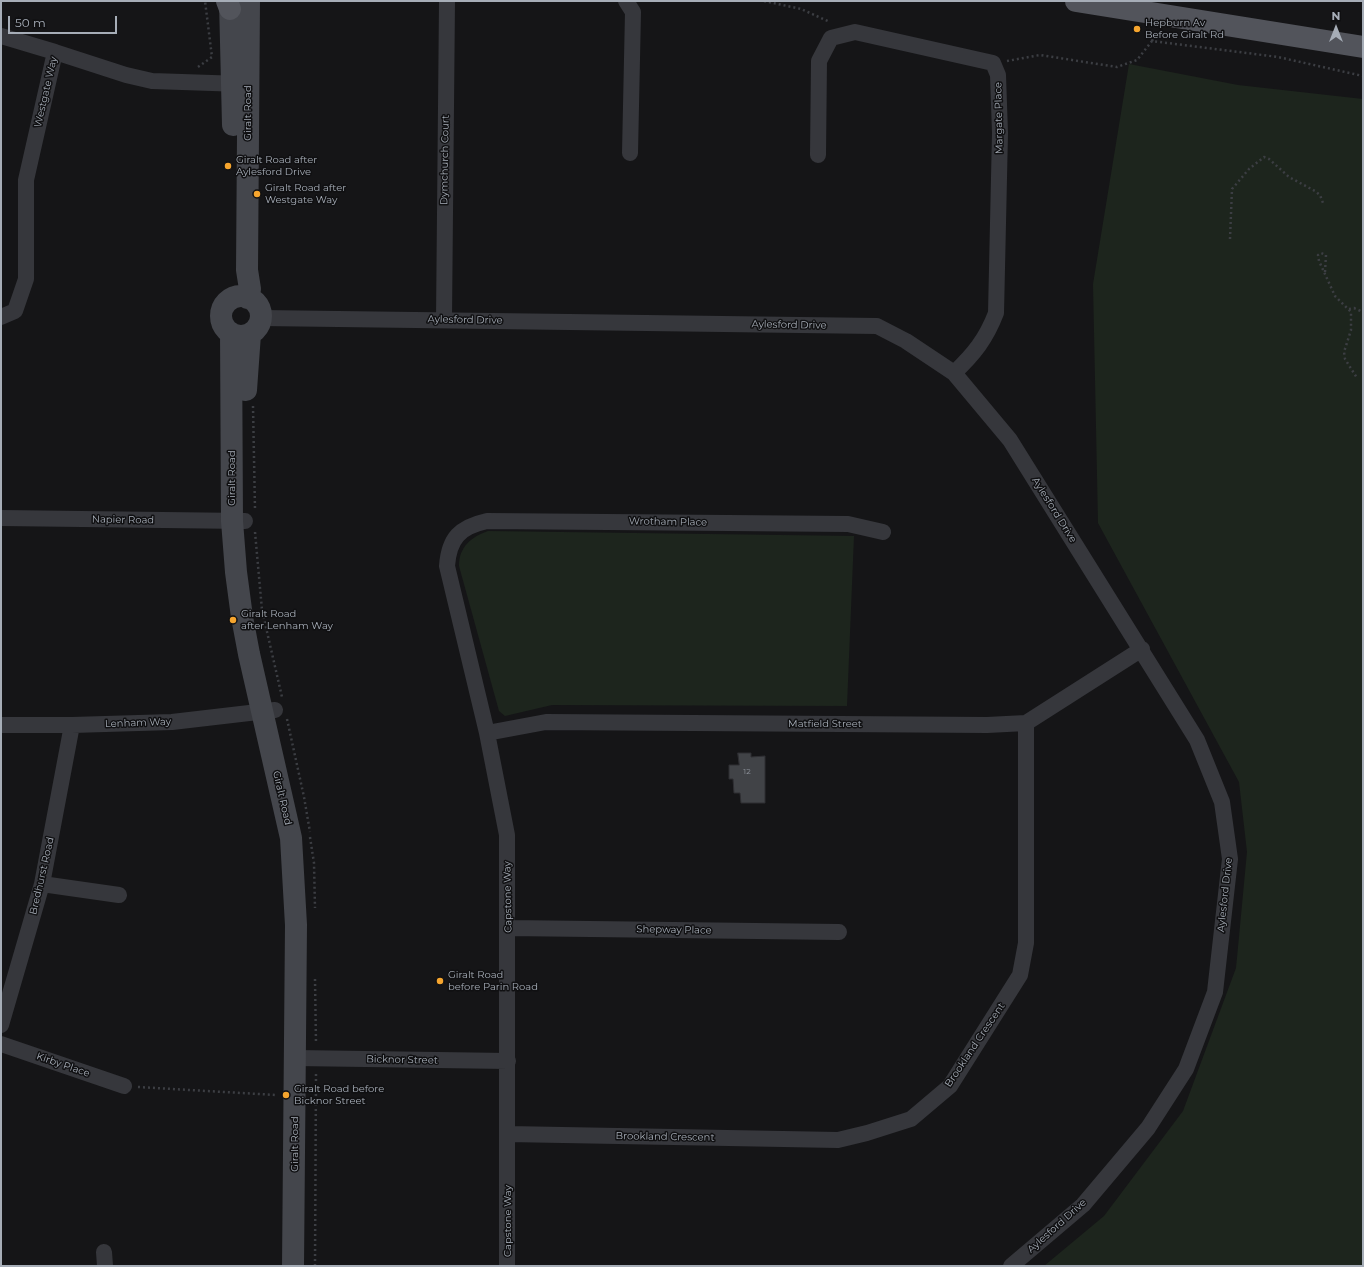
<!DOCTYPE html>
<style>
body{margin:0}
#map{position:relative;width:1364px;height:1267px;overflow:hidden;background:#151517;font-family:Montserrat,sans-serif}
canvas{display:block}
.frame{position:absolute;inset:0;border:2px solid #a6adb7;pointer-events:none}
.north{position:absolute;left:1316px;top:8px;width:40px;height:40px;-webkit-text-stroke:3px #101012;paint-order:stroke;rotate:0deg;font-size:11px;font-weight:700;line-height:16px;text-align:center;color:#a6adb7}
.north::after{content:'';display:block;margin:auto;width:14px;height:18px;background:#a6adb7;clip-path:polygon(50% 0,100% 100%,50% 72%,0 100%)}
.scale{position:absolute;left:8px;top:16px;width:109px;height:18px;box-sizing:border-box;border:2px solid #a6adb7;border-top:0;padding-left:5px;font-size:12px;line-height:14px;white-space:nowrap;color:#a6adb7;-webkit-text-stroke:3px #101012;paint-order:stroke}
</style>
<div id="map">
<canvas width="1364" height="1267"></canvas>
<div class="frame"></div>
<div class="north">N</div>
<div class="scale">50 m</div>
</div>
<script>
const ctx = document.querySelector('canvas').getContext('2d');
ctx.lineJoin = 'round';
function fillPath(path, color) { ctx.fillStyle = color; ctx.fill(path, 'evenodd'); }
function trace(path, color, width, dash) { ctx.strokeStyle = color; ctx.lineWidth = width; ctx.lineCap = dash ? 'butt' : 'round'; ctx.setLineDash(dash || []); ctx.stroke(path); }
function drawText(font, color, halo, rows, align = 'center') {
  ctx.font = font + ' Montserrat,sans-serif'; ctx.lineWidth = 3; ctx.setLineDash([]); ctx.textBaseline = 'middle'; ctx.strokeStyle = halo; ctx.fillStyle = color; for (const [text, x, y, turn = 0] of rows) {
    ctx.save(); ctx.translate(x, y); ctx.rotate((+turn || 0) * Math.PI / 180); ctx.textAlign = isNaN(turn) ? turn : align; if (halo) ctx.strokeText(text, 0, 0); ctx.fillText(text, 0, 0); ctx.restore();
  }
}
const green = new Path2D(`
 M1129 64 1238 85 1363 99V1266H1044L1104 1216 1183 1111 1236 968 1247 852 1239 782 1098 523 1093 284Z
 M488 531 854 536 847 706 552 705 505 716 499 711 459 566C459 547 471 537 488 531Z`);
const building = new Path2D(`
 M738 753H751V757L765 756V803H741L740 793H734L733 779H729V765H739Z`);
const path = new Path2D(`
 M764 1 801 9 830 22
 M1152 41 1156 32
 M1007 61 1040 55 1117 67 1137 60 1152 41 1278 57 1363 76
 M198 67 212 57 205 1
 M1230 239 1232 189 1249 169 1264 157 1269 159 1289 177 1315 191 1320 195 1323 203
 M1325 272 1326 255 1321 253 1318 255 1319 261 1335 296 1351 312V330L1344 352 1345 359 1357 378
 M1349 309 1354 308 1363 312
 M253 406 255 509
 M255 532 262 610 282 697
 M287 719 304 797 310 832
 M310 837 314 863 315 908
 M315 979 316 1044
 M138 1087 276 1095
 M315 1266 316 1073`);
const street = new Path2D(`
 M626 1 633 12 630 153
 M1 36 55 52
 M818 155 819 61 831 38 855 32 993 63 998 75 1000 133 996 313C986 339 974 354 954 373
 M1 317 15 311 26 279V180L55 52 126 75 152 81 242 84
 M261 318 877 326 906 341 954 373 1010 440 1197 740 1222 802 1230 859 1215 992 1186 1069 1148 1128 1083 1205 1011 1266
 M444 319 447 1
 M1 518 245 521
 M1 725H72L172 722 275 710
 M487 733 546 722 987 725 1026 723 1142 649
 M42 884 119 895
 M508 928 839 932
 M1 1025 42 884 72 725
 M1 1044 124 1086
 M295 1058 508 1061
 M508 1134 838 1140 867 1133 911 1119 950 1086 1020 975 1026 943V723
 M104 1252 105 1266
 M507 1266V835L487 733 447 566C449 538 460 527 487 521L848 524 883 532`);
const secondary = new Path2D(`
 M230 1 233 125
 M221 316a20 20 0 1 1 40 0a20 20 0 1 1-40 0Z
 M248 298 250 289 247 270 249 1
 M231 333 232 521 236 572 242 617 249 654 291 838 296 925 293 1266
 M246 390 250 334`);
const primary = new Path2D(`
 M227 1 230 9
 M1076 1 1363 47`);
const markers = [
 [1137,29,4,"#f6a52e"],
 [228,166,4,"#f6a52e"],
 [257,194,4,"#f6a52e"],
 [233,620,4,"#f6a52e"],
 [440,981,4,"#f6a52e"],
 [286,1095,4,"#f6a52e"]
];
const numberNames = [
 ["12",747,772]
];
const poiNames = [
 ["Hepburn Av",1145,23],
 ["Before Giralt Rd",1145,35],
 ["Giralt Road after",236,160],
 ["Aylesford Drive",236,172],
 ["Giralt Road after",265,188],
 ["Westgate Way",265,200],
 ["Giralt Road",241,614],
 ["after Lenham Way",241,626],
 ["Giralt Road",448,975],
 ["before Parin Road",448,987],
 ["Giralt Road before",294,1089],
 ["Bicknor Street",294,1101]
];
const streetNames = [
 ["Westgate Way",46,92,-77],
 ["Giralt Road",248,113,-90],
 ["Margate Place",999,118,-91],
 ["Dymchurch Court",445,160,-89],
 ["Aylesford Drive",465,320,1],
 ["Aylesford Drive",789,325,1],
 ["Giralt Road",232,478,-90],
 ["Aylesford Drive",1054,510,58],
 ["Napier Road",123,520,1],
 ["Wrotham Place",668,522,1],
 ["Lenham Way",138,723,-2],
 ["Matfield Street",825,724],
 ["Giralt Road",282,798,77],
 ["Bredhurst Road",42,876,-77],
 ["Aylesford Drive",1225,895,-84],
 ["Capstone Way",508,897,-91],
 ["Shepway Place",674,930,1],
 ["Brookland Crescent",975,1045,-56],
 ["Bicknor Street",402,1060,1],
 ["Kirby Place",63,1065,19],
 ["Brookland Crescent",665,1137,1],
 ["Giralt Road",295,1144,-90],
 ["Capstone Way",508,1221,-90],
 ["Aylesford Drive",1057,1226,-42]
];
fillPath(green, '#1d251d');
fillPath(building, '#414347');
trace(building, '#2f2f33', 1);
trace(path, '#3c3e43', 2.5, [2, 3]);
trace(street, '#36373c', 16);
trace(secondary, '#44464c', 22);
trace(primary, '#52545b', 22);
for (const [x, y, r, color] of markers) { const dot = new Path2D(); dot.arc(x, y, r, 0, 2 * Math.PI); ctx.fillStyle = color; ctx.fill(dot); trace(dot, '#101012', 1.5); }
drawText('8px', '#8d929b', null, numberNames);
drawText('10px', '#a6adb7', '#101012', poiNames, 'left');
drawText('10px', '#a6adb7', '#101012', streetNames);
</script>
